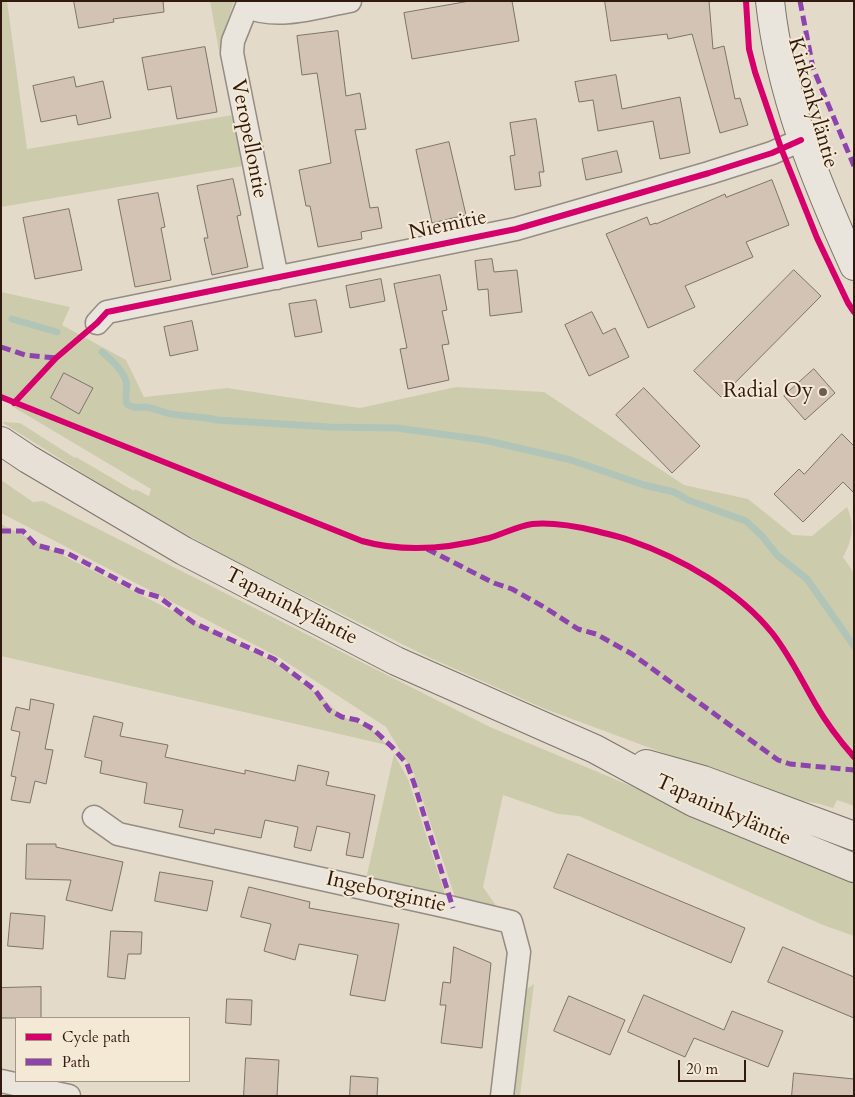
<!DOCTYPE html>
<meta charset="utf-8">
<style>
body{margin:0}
#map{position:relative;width:855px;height:1097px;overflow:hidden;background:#e4daca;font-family:Cardo,serif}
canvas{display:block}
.frame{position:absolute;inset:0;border:2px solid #311910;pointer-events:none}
.legend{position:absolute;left:15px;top:1017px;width:175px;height:65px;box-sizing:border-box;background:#f4e9d5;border:1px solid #a69686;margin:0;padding:6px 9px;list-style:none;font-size:15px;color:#311910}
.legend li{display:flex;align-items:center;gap:10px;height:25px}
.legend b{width:25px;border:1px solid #a69686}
.scale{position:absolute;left:678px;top:1060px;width:68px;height:22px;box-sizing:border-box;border:2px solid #311910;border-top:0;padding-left:6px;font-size:15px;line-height:18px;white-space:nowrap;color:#311910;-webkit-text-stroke:4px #f4e9d5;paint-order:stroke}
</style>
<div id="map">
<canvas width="855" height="1097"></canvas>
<div class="frame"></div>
<ul class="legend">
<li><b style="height:6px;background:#d6006c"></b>Cycle path</li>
<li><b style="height:6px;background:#8e44ad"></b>Path</li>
</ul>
<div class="scale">20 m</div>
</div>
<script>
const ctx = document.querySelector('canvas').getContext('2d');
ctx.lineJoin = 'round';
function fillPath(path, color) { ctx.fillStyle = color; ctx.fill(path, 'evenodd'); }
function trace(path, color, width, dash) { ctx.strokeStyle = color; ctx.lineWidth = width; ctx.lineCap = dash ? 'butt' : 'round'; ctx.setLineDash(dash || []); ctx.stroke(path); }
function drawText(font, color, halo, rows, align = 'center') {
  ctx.font = font + ' Cardo,serif'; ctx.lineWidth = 4; ctx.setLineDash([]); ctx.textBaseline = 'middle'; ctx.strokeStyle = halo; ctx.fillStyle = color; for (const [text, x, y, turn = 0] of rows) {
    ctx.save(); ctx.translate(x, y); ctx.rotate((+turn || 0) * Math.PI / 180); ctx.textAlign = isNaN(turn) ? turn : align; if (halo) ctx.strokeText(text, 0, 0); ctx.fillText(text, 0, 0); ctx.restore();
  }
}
const green = new Path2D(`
 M1 1H7L27 149 233 115 242 166 1 207Z
 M210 1H234L222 40V51H219Z
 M1 292 70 307 62 325 126 360 144 397 227 388 360 408 456 387 544 392 684 485 748 499 793 535 812 536 847 507C855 525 853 539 843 557L854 573V806L837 800 833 808 820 804 785 798 545 709 428 657 219 553 116 494 3 423 4 422 20 423 75 458 76 457 134 491 135 489 149 496 151 489 15 408 1 397Z
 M1 480 33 502 43 501 490 727 854 879V936L823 925 579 816 558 814 503 795 483 887 497 907 482 902 455 897 414 774 386 727 280 658 1 513Z
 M1 524 275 663 321 696 341 716 372 729 387 745 1 656Z
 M394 754 408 779 446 897 366 879Z
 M534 984 520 1096H508L521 993Z`);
const stream = new Path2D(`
 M12 319 57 332
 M102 352C112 360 122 369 126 381 128 387 124 400 127 404 132 409 140 407 146 407 155 408 163 413 172 414 187 417 202 416 217 420L329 427 397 428 484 440 571 460 644 485 674 492 688 500 746 521 762 536 777 555 807 579 854 646`);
const building = new Path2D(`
 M74 1H163L164 12 113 19 114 22 79 28Z
 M470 1H512L519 41 412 59 404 13Z
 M605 1H709L713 49 724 46 735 99 740 98 748 125 720 133 692 34 668 39 667 34 611 41Z
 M338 31 346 96 360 93 366 129 355 130 370 208 378 207 382 228 361 232 362 239 318 247 310 206H306L299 170 331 163 317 73 302 75 297 36Z
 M205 47 217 112 177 119 171 86 148 90 142 58Z
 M616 75 622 109 680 97 690 153 660 159 653 121 598 131 593 100 579 102 575 82Z
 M74 77 76 87 103 81 111 118 78 125 76 115 41 122 33 86Z
 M536 119 544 172H539L541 186 515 190 510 156 515 155 510 123Z
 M449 142 466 215 432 223 416 150Z
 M617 151 622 172 586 180 582 159Z
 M233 179 241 215 237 216 248 267 212 275 204 238H208L197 186Z
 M772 180 789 225 746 242 753 257 685 286 695 307 648 328 606 234 647 217 650 225 656 223V224L725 194 726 197Z
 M158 193 165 227 161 228 171 280 135 287 118 200Z
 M69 209 82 270 35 279 23 218Z
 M492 259 494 272 517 270 522 312 490 316 488 289 478 290 475 261Z
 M794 270 821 296 721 397 694 371Z
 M440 275 447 310 442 311 449 344 442 345 449 380 408 389 400 349 407 348 394 284Z
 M381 279 385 301 350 308 346 286Z
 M316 300 322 332 295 337 289 304Z
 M592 312 603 334 615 328 629 357 589 376 565 325Z
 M192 321 198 350 170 356 164 327Z
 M814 369 835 393 805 420 784 396Z
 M64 373 93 388 79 414 51 398Z
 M644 388 700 446 672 473 616 415Z
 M842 434 854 446V493L843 482 803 522 774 494 799 469 804 474Z
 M31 699 54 704 45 749 53 750 46 784 35 781 30 803 11 800 16 777 11 776 20 732 11 730 16 707 29 710Z
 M94 716 123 723 120 736 168 745 165 757 245 774V770L295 781 298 765 329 772 326 785 375 795 363 858 346 855 350 833 317 826 311 851 294 847 298 827 265 820 261 838 215 829 214 834 179 827 183 810 144 803 147 783 100 773 102 761 85 757Z
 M27 844H56V847L123 862 112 911 66 900 71 880 26 879Z
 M568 854 745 928 731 963 554 888Z
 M160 872 213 881 207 911 155 901Z
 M249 887 310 902 309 908 399 924 385 1001 350 995 358 955 299 944 295 960 264 951 271 924 241 917Z
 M11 913 45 916 43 949 8 946Z
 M111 931 142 932 141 954H128L125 979 108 977Z
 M454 947 491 963 482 1048 441 1043 446 1005H440L443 982 450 983Z
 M783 947 854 977V1018L768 982Z
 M41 987V1018H1V988Z
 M644 995 724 1030 732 1011 783 1031 768 1067 694 1038 685 1057 628 1032Z
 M569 996 625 1020 610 1055 554 1031Z
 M227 999 252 1000 251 1025 226 1023Z
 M246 1058 279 1060 277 1096H244Z
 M794 1073 854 1079V1096H792Z
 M351 1076 378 1078 377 1096H350Z`);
const street = new Path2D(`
 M249 1 233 41 232 53 277 278
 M247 7C279 20 316 7 350 1
 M97 323 107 312 516 229 709 173 772 153 801 140
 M94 817 118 834 453 908 511 922 519 952 502 1096
 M1 1081 69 1096`);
const secondary = new Path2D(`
 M770 1C780 95 816 181 854 266`);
const primary = new Path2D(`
 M1 441 28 459 184 551 396 661 595 749 693 802 854 868
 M646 764 703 780 854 836`);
const quiet = new Path2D(`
 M800 1 813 68 854 166
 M1 347 25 355 56 358
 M1 531H23L36 545 67 553 139 591 159 597 194 623 274 659 315 690 329 710 342 717 357 720 373 729 392 747 407 764 414 783 453 908
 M427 549 494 583 512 589 544 607 578 629 596 634 632 654 778 760 790 764 854 770`);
const cycleway = new Path2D(`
 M746 1 749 49 755 72 781 148 817 238 848 303 854 312
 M1 397 362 541C405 553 447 549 489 538 503 534 518 526 532 524 554 522 575 526 596 531 607 534 618 536 629 540 681 558 738 590 773 634 790 656 802 681 816 705 827 724 840 741 854 757
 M14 403 56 358 97 323 107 312 516 229 709 173 772 153 801 140`);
const markers = [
 [823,392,5,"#705d51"]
];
const streetNames = [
 ["Kirkonkyläntie",812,103,74],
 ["Veropellontie",248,139,79],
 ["Niemitie",448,226,-12],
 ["Tapaninkyläntie",291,607,27],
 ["Tapaninkyläntie",723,811,24],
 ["Ingeborgintie",386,893,13]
];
const poiNames = [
 ["Radial Oy",813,392]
];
fillPath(green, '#ccccac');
trace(stream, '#b0c5b8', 7);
fillPath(building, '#d2c3b5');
trace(building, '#7c736a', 1);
trace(street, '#958c82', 25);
trace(secondary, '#7c736a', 30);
trace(primary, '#7c736a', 30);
trace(street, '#e9e4dc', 22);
trace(secondary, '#e9e4dc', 28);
trace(primary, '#e6e0d6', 28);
trace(quiet, '#8e44ad', 5, [10, 5]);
trace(cycleway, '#d6006c', 6);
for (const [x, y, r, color] of markers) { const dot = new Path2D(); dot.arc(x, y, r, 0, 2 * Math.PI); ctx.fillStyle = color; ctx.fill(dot); trace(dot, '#f4e9d5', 2); }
drawText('21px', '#311910', '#f4e9d5', streetNames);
drawText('21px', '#311910', '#f4e9d5', poiNames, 'right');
</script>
